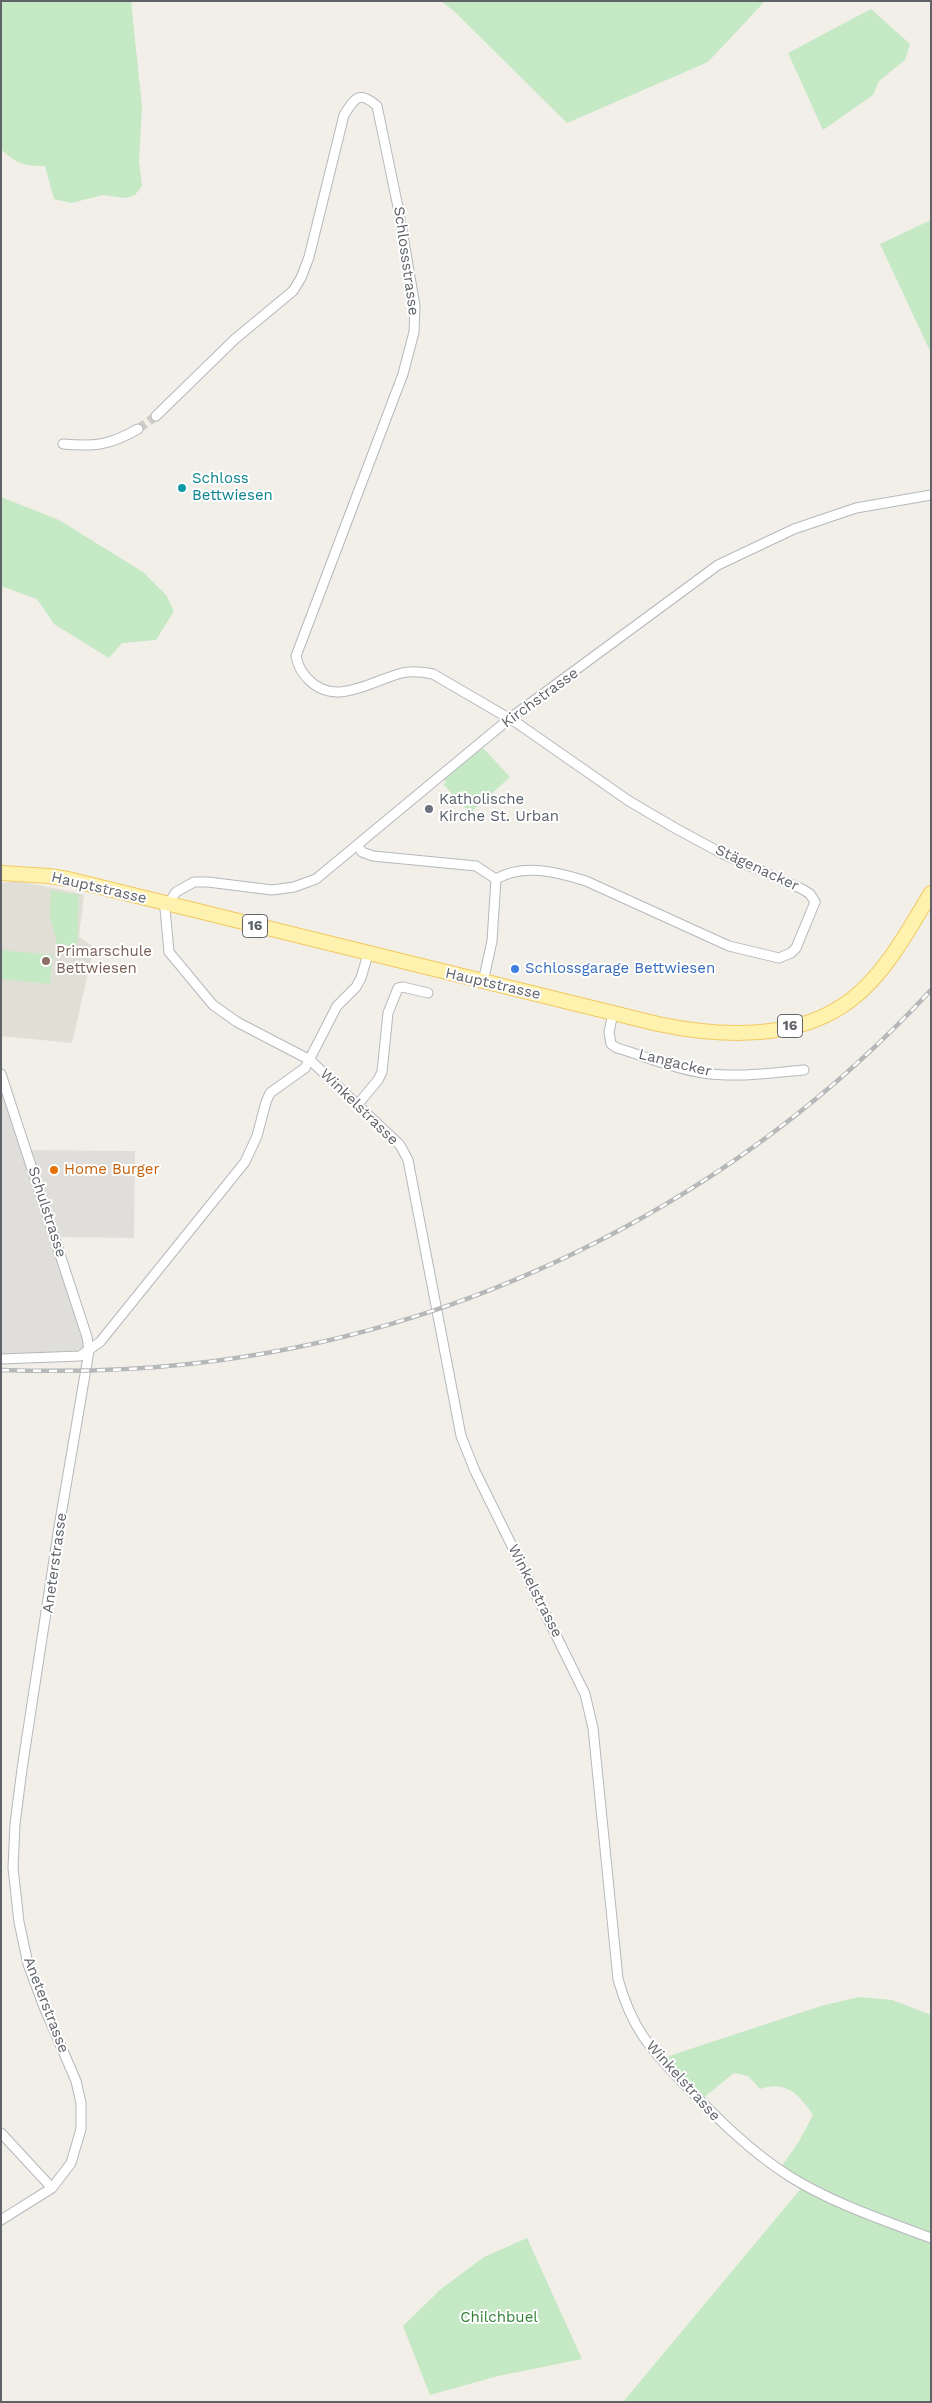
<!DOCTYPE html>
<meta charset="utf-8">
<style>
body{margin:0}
#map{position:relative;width:932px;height:2403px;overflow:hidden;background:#f1efe8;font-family:"Work Sans",sans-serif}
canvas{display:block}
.frame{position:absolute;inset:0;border:2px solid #5f6368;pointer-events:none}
</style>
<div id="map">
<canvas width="932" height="2403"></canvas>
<div class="frame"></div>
</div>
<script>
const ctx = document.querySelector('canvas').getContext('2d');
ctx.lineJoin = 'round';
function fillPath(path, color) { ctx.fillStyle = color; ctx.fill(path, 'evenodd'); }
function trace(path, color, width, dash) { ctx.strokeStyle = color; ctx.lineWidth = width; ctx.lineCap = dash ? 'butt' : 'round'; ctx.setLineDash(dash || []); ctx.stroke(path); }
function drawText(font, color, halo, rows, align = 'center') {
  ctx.font = font + ' "Work Sans",sans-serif'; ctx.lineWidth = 4; ctx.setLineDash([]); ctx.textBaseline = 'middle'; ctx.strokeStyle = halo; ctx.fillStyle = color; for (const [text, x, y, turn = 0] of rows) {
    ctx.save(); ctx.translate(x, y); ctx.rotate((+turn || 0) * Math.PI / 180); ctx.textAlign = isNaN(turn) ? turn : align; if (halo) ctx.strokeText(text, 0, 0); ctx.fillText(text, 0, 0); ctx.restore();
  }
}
const industrial = new Path2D(`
 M1 1074 89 1351 1 1359Z
 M29 1150 135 1151 134 1238 59 1237Z`);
const education = new Path2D(`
 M17 881 79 893 84 895 79 937 94 947 72 1043 1 1036V883Z`);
const green = new Path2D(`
 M1 1H131L142 107 139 161 142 186 135 195 126 198 103 195 71 203 54 199 45 166C25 166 16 164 1 149Z
 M441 1H765L708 62 567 123 454 11Z
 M871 9 910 44 905 60 879 81 873 95 823 130 788 53Z
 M931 220V353L880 244Z
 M1 497 59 520 143 572 166 595 174 611 156 640 122 643 109 658 54 624 37 599 1 586Z
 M483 748 510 777 470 813 443 784 446 782 444 779Z
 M51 890 79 895 77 946 57 944 50 916Z
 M1 950 53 955 50 984 1 979Z
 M859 1997 892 2000 931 2015V2234L834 2196 781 2167 798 2143 813 2115C799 2095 787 2080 760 2089L748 2076 734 2073 703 2098 667 2059 670 2056 678 2053 821 2006Z
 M803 2186 931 2240V2402H623Z
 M527 2238 582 2359 498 2376 430 2395 403 2326 441 2289 484 2257Z`);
const streetTunnel = new Path2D(`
 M138 429 156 416`);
const street = new Path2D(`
 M156 416 235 339 293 291 301 278 309 257 344 115C355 98 359 90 377 106L398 207 415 306 414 332 403 374 296 656C298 666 301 671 308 679 335 708 373 680 402 673 412 670 423 672 433 674L517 723 629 801 675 828 723 854 802 889 810 894 815 902 796 948 791 953 779 958 729 946 586 881C557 872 524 863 496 879
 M63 444C95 447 110 445 138 429
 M931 495 856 508 794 529 718 565 509 719 316 879 294 887 272 890 208 882H194L176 892 165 909 169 952 213 1005 237 1022 310 1060 400 1145 408 1160 461 1436 475 1471 585 1694 593 1728 618 1979C632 2030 651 2049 686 2086 718 2119 750 2151 789 2176 832 2203 883 2220 931 2238
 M358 846 362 852 373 856 476 866 496 879 492 941 483 982
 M613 1013 609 1032 611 1044 617 1048C645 1056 673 1069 703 1073 736 1078 770 1073 804 1070
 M1 1074 87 1337 89 1351 59 1527 22 1769 15 1824 13 1868 19 1922 28 1964 44 2007 76 2081 81 2103V2129L71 2163 52 2188 1 2220
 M358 1104 378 1080 382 1072 388 1013 398 988 403 987 428 993
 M1 1359 80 1356 100 1342 245 1162 257 1136 266 1102 270 1093 305 1068 337 1006 356 987 361 978 368 954
 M1 2133 52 2188`);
const primary = new Path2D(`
 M1 873 49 876 68 879 658 1024C720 1037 799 1041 852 999 886 973 909 929 931 893`);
const rail = new Path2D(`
 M1 1370C64 1372 126 1371 189 1364 470 1334 739 1198 931 990`);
const markers = [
 [182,488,5,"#0f9aa8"],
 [429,809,5,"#6b7280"],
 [46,961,5,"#8d6e63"],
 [515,969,5,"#3f7fe0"],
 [54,1170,5,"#e8710a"]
];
const shields = [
 [255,926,25],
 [790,1026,25]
];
const shieldNames = [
 ["16",255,926],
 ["16",790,1026]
];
const streetNames = [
 ["Schlossstrasse",406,261,82],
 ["Kirchstrasse",540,698,-36],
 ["Stägenacker",757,868,25],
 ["Hauptstrasse",99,888,13],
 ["Hauptstrasse",493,984,13],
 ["Langacker",675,1063,14],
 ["Winkelstrasse",359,1107,44],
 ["Schulstrasse",47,1212,72],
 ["Aneterstrasse",55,1563,-82],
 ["Winkelstrasse",535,1591,63],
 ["Aneterstrasse",46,2005,69],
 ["Winkelstrasse",683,2081,48]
];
const cultureNames = [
 ["Schloss",192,479],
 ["Bettwiesen",192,496]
];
const worshipNames = [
 ["Katholische",439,800],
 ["Kirche St. Urban",439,817]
];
const educationNames = [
 ["Primarschule",56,952],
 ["Bettwiesen",56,969]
];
const shopNames = [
 ["Schlossgarage Bettwiesen",525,969]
];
const foodNames = [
 ["Home Burger",64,1170]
];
const parkNames = [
 ["Chilchbuel",499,2318]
];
fillPath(industrial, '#e0deda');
fillPath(education, '#e1ded6');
fillPath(green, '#c5e8c5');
trace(streetTunnel, '#ccccc8', 9, [9, 4.5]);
trace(street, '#b5b8bc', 11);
trace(primary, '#f2c960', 16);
trace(street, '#fff', 9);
trace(primary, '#fff2af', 14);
trace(rail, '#b6b7b8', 4.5);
trace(rail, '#fff', 2.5, [8]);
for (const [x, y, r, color] of markers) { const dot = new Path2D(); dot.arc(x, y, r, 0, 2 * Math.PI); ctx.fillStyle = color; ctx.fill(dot); trace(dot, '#fff', 2); }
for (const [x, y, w] of shields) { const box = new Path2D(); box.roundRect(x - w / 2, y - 11.5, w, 23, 4); ctx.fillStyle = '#fff'; ctx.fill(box); trace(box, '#5f6368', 1); }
drawText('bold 14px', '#5f6368', null, shieldNames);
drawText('15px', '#5f6368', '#fff', streetNames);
drawText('15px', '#0d838f', '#fff', cultureNames, 'left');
drawText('15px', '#5b616d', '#fff', worshipNames, 'left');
drawText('15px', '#785e54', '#fff', educationNames, 'left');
drawText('15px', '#366cbe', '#fff', shopNames, 'left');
drawText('15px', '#c56008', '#fff', foodNames, 'left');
drawText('15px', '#348238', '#fff', parkNames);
</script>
